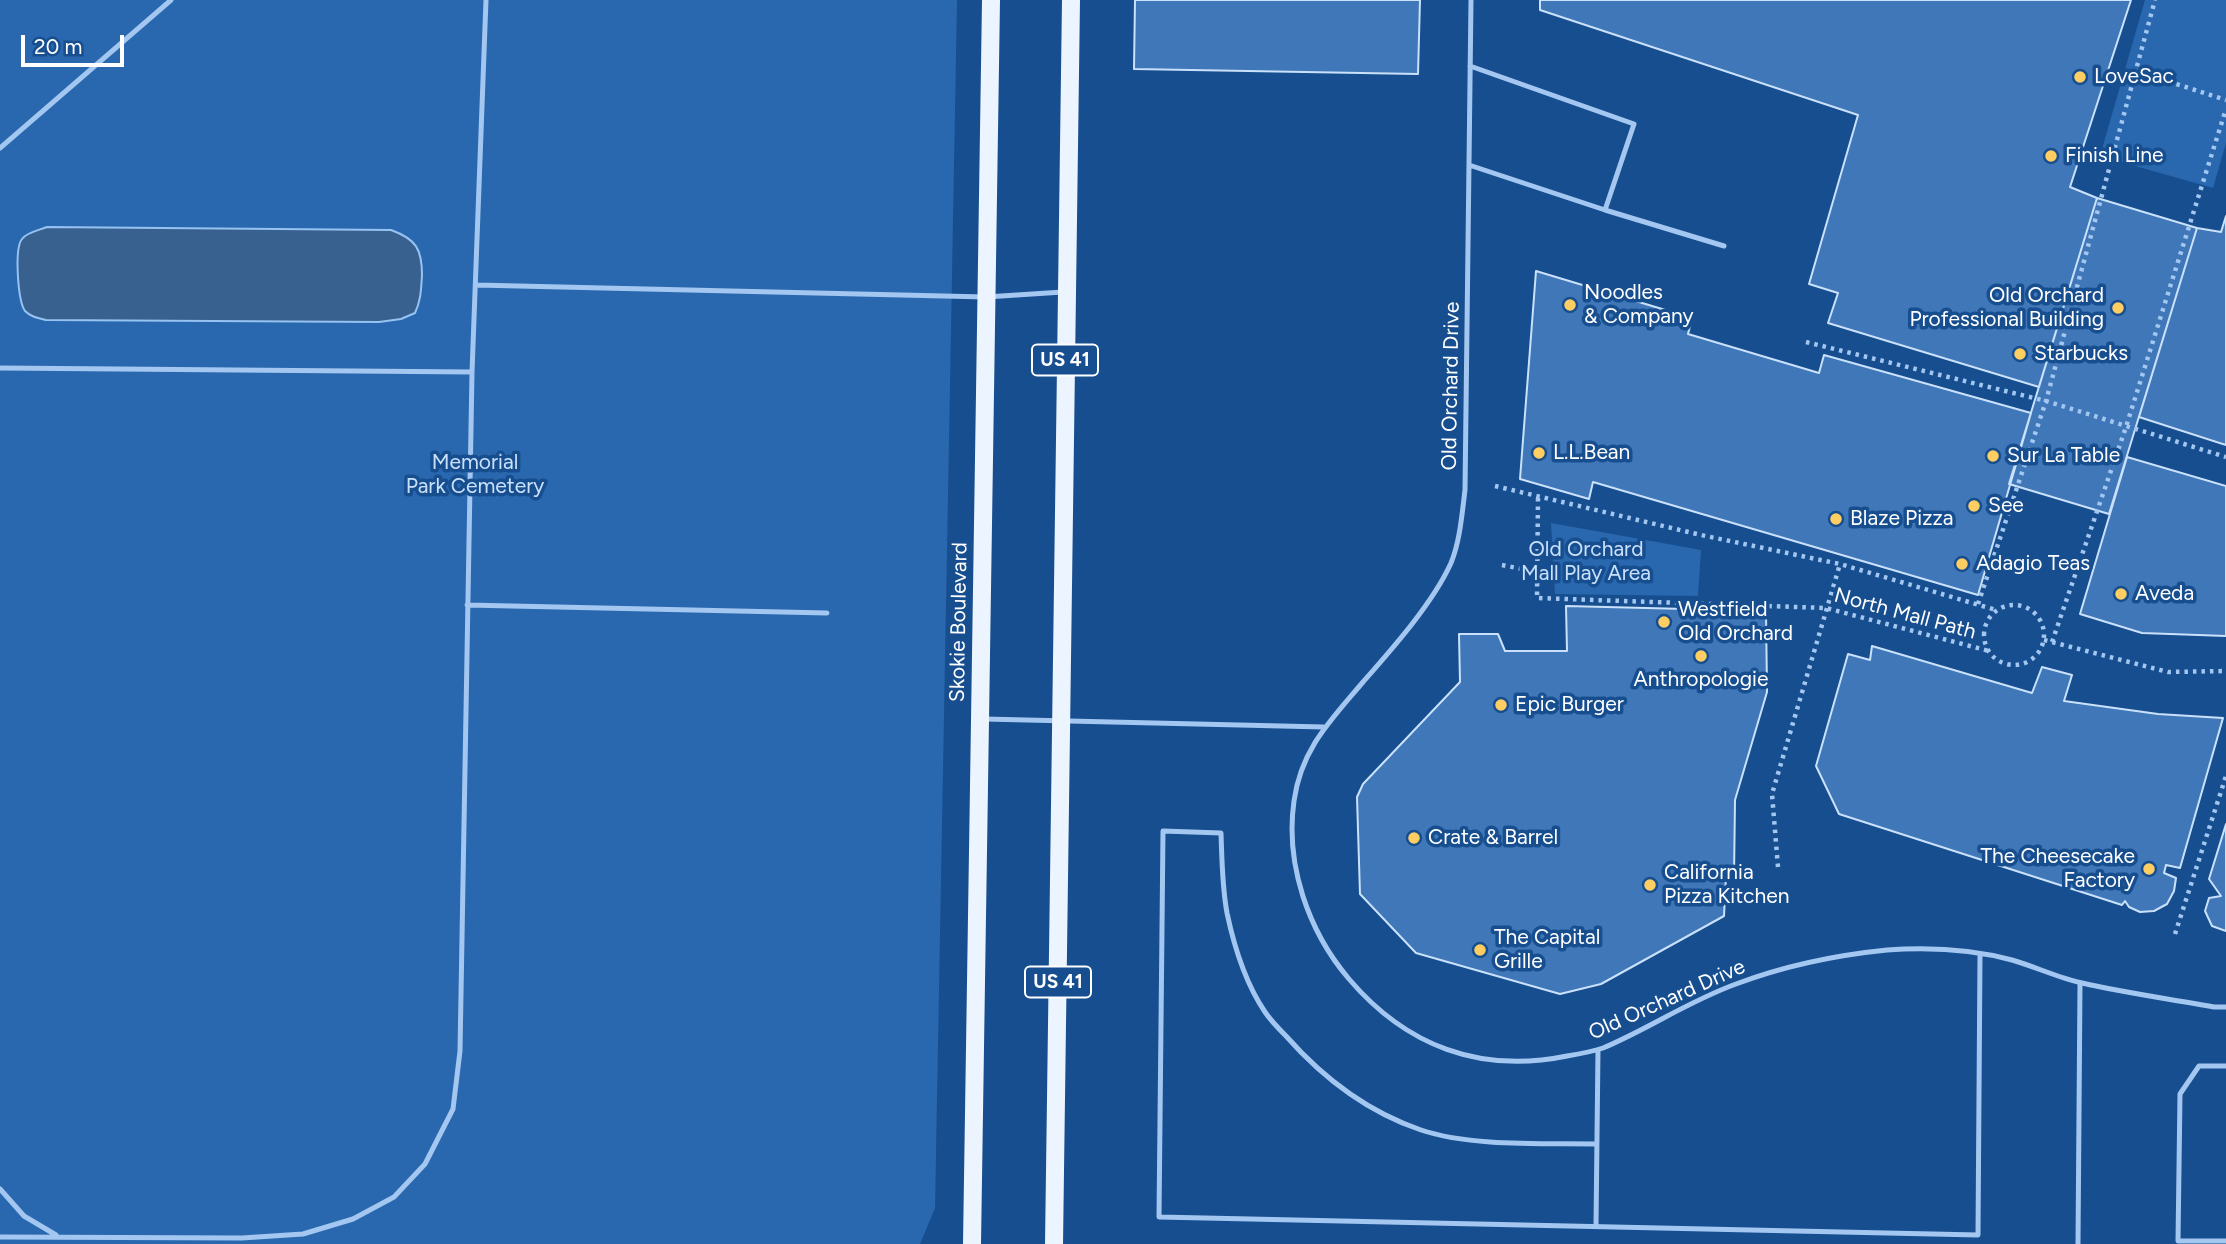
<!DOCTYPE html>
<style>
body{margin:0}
#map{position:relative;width:2226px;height:1244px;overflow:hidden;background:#174e8f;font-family:Figtree,sans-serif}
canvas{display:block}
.scale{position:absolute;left:21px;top:35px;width:103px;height:32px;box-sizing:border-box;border:4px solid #fff;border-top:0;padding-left:9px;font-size:21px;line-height:24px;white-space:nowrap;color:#fff;-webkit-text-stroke:5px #174e8f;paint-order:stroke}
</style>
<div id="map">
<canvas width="2226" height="1244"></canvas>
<div class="scale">20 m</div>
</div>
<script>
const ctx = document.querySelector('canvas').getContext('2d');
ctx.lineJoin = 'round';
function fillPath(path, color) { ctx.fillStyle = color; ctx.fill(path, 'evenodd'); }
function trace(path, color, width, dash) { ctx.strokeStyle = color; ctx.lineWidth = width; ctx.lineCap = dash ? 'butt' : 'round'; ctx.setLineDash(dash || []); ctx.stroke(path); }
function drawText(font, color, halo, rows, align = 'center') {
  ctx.font = font + ' Figtree,sans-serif'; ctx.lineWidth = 7; ctx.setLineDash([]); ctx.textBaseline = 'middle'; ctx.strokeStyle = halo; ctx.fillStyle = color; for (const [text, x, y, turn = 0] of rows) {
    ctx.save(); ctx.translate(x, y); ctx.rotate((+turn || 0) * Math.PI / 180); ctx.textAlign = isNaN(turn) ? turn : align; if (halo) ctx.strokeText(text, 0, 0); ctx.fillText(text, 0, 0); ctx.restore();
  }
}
const green = new Path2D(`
 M0 0H957L935 1208 920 1244H0Z
 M2145 0H2226V143L2213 188 2100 156Z
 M1551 523 1701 550 1698 596 1555 594Z`);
const water = new Path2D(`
 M47 227 391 230C416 239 422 249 422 275 421 290 421 300 415 313L401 319 379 322 46 320C38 318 31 317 25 311 18 301 14 249 22 239 27 232 40 230 47 227Z`);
const building = new Path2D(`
 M1135 0H1420L1418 74 1134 69Z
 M1540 0H2131L2070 187 2097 198 2039 387 1828 323 1838 293 1809 284 1858 115 1540 10Z
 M2097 198 2197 228 2109 514 2009 484Z
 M2226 216V445L2139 417 2197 228 2221 232Z
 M1536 271 1692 318 1688 334 1819 373 1824 355 2031 413 1978 595 1593 482 1589 499 1520 479Z
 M2127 457 2226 486V636L2142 633 2080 614Z
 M1566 606 1766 611 1767 692 1735 800 1734 877 1726 878 1724 916 1601 984 1560 994 1416 953 1360 894 1357 797 1363 784 1460 682 1459 634H1498L1505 651H1567Z
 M1872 646 2032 693 2042 667 2072 675 2064 701 2158 714 2223 718 2180 868 2166 865 2164 873 2176 878 2174 891 2167 904 2154 911 2140 912 2129 907 2125 901 2122 905 1839 814 1816 766 1848 654 1870 660Z
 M2226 824V931L2212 926 2205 911 2209 898 2221 896 2209 879Z`);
const path = new Path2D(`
 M2136 71 2226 100
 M1806 342 2046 401 2226 457
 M1495 486 1701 535 1840 564 1996 610
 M1538 498 1537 598 1826 608 1989 651
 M1502 565 1537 572
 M1978 604 2046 401 2155 0
 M1984 635a30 30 0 1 1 60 0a30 30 0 1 1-60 0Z
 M2044 640 2168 672 2226 671
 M2052 642 2126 427 2226 109
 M1778 867 1772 794 1840 564
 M2175 934 2226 776`);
const lane = new Path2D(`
 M1471 0 1465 490C1462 514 1460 541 1451 563 1433 603 1392 649 1363 682 1331 720 1301 749 1294 801 1285 864 1308 931 1349 979 1406 1046 1480 1074 1567 1056 1579 1054 1591 1052 1603 1048 1648 1029 1689 1001 1736 984 1784 966 1837 955 1887 950 1929 947 1971 949 2012 960 2036 967 2059 978 2082 983 2126 993 2170 999 2214 1007H2226
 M0 148 171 0
 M1469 165 1605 210 1634 124 1470 66
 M1605 210 1724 246
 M476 285 986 297 1063 292
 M0 368 472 372
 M467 605 827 613
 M984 719 1324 727
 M2226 1066H2199L2180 1094 2178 1241H2226
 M1596 1144C1543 1143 1472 1147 1421 1130 1368 1112 1323 1078 1286 1036 1279 1029 1271 1021 1265 1012 1246 984 1234 946 1227 913 1222 886 1222 860 1221 833L1163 831 1159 1217 1978 1235 1980 954
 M0 1189 24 1216 56 1235
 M1596 1225 1598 1050
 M0 1237 242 1238 303 1234 353 1219 394 1197 425 1164 453 1109 460 1051 472 372 486 0
 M2078 1244 2080 983`);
const primary = new Path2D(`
 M972 1244 991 0
 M1054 1244 1071 0`);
const markers = [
 [2080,77,7,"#ffce62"],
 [2051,156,7,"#ffce62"],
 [1570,305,7,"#ffce62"],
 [2118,308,7,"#ffce62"],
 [2020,354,7,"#ffce62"],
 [1539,453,7,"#ffce62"],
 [1993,456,7,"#ffce62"],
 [1974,506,7,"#ffce62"],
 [1836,519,7,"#ffce62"],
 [1962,564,7,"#ffce62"],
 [2121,594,7,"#ffce62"],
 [1664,622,7,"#ffce62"],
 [1701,656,7,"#ffce62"],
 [1501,705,7,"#ffce62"],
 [1414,838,7,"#ffce62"],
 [2149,869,7,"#ffce62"],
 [1650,885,7,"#ffce62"],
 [1480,950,7,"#ffce62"]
];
const shields = [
 [1065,360,66],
 [1058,982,66]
];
const shieldNames = [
 ["US 41",1065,360],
 ["US 41",1058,982]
];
const poiNames = [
 ["LoveSac",2094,77],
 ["Finish Line",2065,156],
 ["Noodles",1584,293],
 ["& Company",1584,317],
 ["Old Orchard",2104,296,"right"],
 ["Professional Building",2104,320,"right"],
 ["Starbucks",2034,354],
 ["L.L.Bean",1553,453],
 ["Sur La Table",2007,456],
 ["See",1988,506],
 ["Blaze Pizza",1850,519],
 ["Adagio Teas",1976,564],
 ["Aveda",2135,594],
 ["Westfield",1678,610],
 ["Old Orchard",1678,634],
 ["Anthropologie",1701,680,"center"],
 ["Epic Burger",1515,705],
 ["Crate & Barrel",1428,838],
 ["The Cheesecake",2135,857,"right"],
 ["Factory",2135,881,"right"],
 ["California",1664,873],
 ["Pizza Kitchen",1664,897],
 ["The Capital",1494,938],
 ["Grille",1494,962]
];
const streetNames = [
 ["Old Orchard Drive",1451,386,-89],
 ["North Mall Path",1905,614,15],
 ["Skokie Boulevard",959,622,-89],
 ["Old Orchard Drive",1667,1000,-24]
];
const parkNames = [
 ["Memorial",475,463],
 ["Park Cemetery",475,487],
 ["Old Orchard",1586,550],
 ["Mall Play Area",1586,574]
];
fillPath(green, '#2968ae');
fillPath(water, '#396190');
trace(water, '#96c3f2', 2);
fillPath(building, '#3f77b8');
trace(building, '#cae1fb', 2);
trace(path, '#a3c7f0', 4.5, [3.5, 5]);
trace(lane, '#a3c7f0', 5);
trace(primary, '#ecf4ff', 18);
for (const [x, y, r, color] of markers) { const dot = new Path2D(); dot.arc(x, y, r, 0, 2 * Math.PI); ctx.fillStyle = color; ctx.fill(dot); trace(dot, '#174e8f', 2.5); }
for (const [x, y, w] of shields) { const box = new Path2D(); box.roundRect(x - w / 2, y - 15.5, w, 31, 5); ctx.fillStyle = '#174e8f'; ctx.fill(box); trace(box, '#fff', 2); }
drawText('bold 19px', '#fff', null, shieldNames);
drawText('21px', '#fff', '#174e8f', poiNames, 'left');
drawText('21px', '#fff', '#174e8f', streetNames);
drawText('21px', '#cae1fb', '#174e8f', parkNames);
</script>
